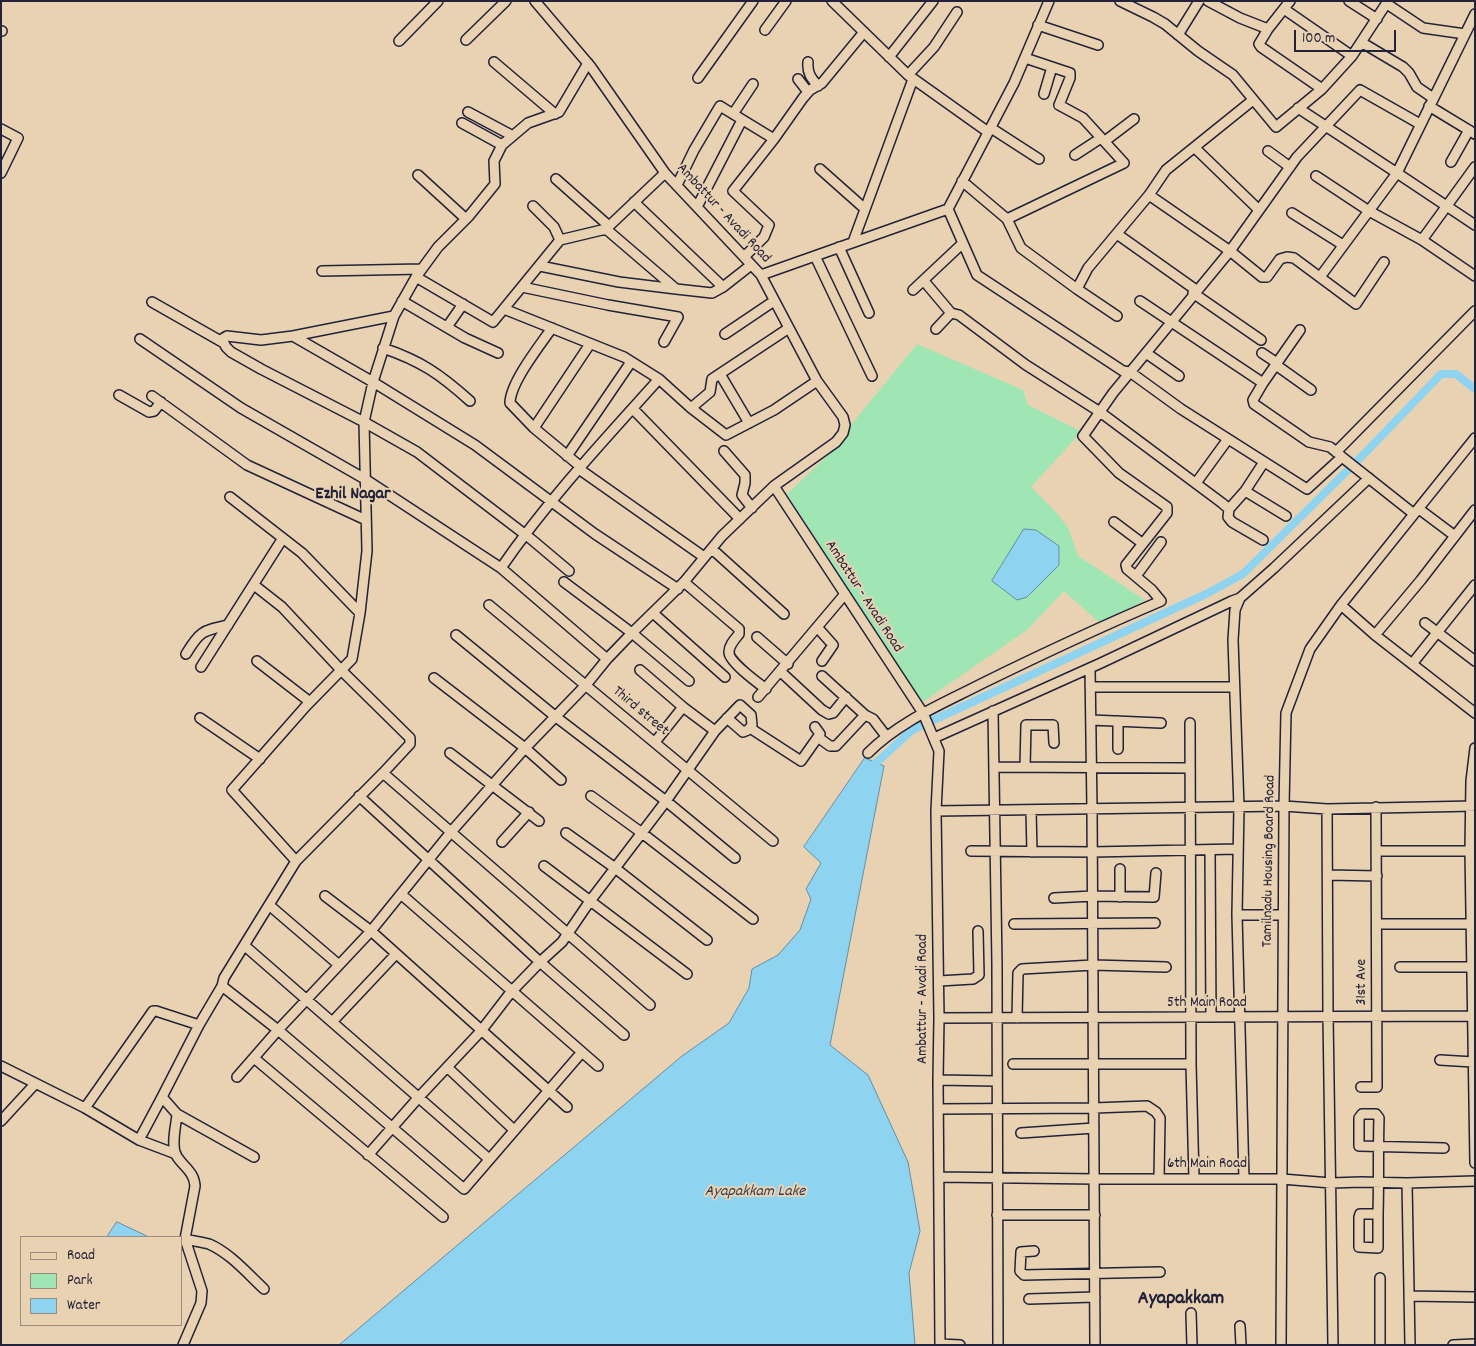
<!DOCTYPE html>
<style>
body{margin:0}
#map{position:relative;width:1476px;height:1346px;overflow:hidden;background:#e9d2b1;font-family:Dekko,sans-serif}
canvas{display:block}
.frame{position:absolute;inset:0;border:2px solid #22223b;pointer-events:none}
.legend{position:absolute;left:20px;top:1236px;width:162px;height:90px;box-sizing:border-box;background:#e9d2b1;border:1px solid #998c82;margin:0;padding:6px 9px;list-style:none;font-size:15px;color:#22223b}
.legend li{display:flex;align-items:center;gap:10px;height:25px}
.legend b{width:25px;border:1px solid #998c82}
.scale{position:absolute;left:1294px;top:30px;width:102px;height:22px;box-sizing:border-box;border:2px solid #22223b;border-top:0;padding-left:6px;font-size:15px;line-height:18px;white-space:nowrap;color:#22223b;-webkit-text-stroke:4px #e9d2b1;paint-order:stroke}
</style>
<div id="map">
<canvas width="1476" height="1346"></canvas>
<div class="frame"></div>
<ul class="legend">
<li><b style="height:6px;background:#e9d2b1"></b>Road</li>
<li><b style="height:14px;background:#a0e6b4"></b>Park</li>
<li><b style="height:14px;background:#8ed4f0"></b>Water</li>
</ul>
<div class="scale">100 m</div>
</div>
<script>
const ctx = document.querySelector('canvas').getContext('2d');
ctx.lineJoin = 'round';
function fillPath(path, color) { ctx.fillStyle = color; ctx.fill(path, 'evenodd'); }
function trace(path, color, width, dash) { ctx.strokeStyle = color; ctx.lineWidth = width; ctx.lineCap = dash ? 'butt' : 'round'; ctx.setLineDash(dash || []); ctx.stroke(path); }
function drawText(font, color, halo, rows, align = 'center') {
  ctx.font = font + ' Dekko,sans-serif'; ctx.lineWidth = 4; ctx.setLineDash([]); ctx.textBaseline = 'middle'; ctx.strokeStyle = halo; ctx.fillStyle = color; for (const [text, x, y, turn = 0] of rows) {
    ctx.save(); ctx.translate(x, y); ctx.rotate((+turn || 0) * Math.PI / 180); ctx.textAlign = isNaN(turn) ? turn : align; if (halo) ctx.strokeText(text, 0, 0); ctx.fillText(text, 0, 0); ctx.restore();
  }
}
const green = new Path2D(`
 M917 344 1023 390 1028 405 1080 431 1075 439 1031 487 1057 513 1068 528 1078 556 1145 600 1101 624 1064 591 1027 630 920 704 787 494 840 444 846 431Z`);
const water = new Path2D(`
 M1024 529 1036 530 1059 546V565L1027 597 1017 600 992 581Z
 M865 758 884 766 830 1045 868 1075 908 1162 920 1231 909 1273 915 1345H339L682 1056 729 1023 749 988 752 969 778 955 800 930 811 899 806 889 821 863 804 847Z
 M117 1222 149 1237H107Z`);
const canal = new Path2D(`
 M876 763 912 730 1206 594 1243 574 1366 452 1441 374H1456L1475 389`);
const minor = new Path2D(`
 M535 1 591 67 665 173 761 275 817 381 843 417 845 425 843 433 836 442 774 486 923 713 939 751 936 811 939 1018 938 1080 940 1345
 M832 1 908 75 988 132
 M1120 1 1153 17 1165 24 1198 51 1233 75 1276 127 1322 89 1352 56
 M1208 1 1240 18 1268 29 1290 1
 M1349 1 1377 19
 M1387 4 1423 28 1465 34
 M1284 9 1352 56 1388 1
 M1475 14 1397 173 1475 225
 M1038 25 1098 45
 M1268 29 1259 44 1261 47 1322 89
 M765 30 786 1
 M1 31H2
 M1178 35 1199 1
 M466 40 506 1
 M399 41 438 1
 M1361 42 1403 67 1409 73 1417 87 1433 98
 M889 57 933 1
 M494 62 555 114
 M808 62C807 73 811 78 818 86
 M908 75 934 47 957 12
 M698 78 753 1
 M798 79 808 92
 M1044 94 1052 67
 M1429 106 1475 134
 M1298 108 1397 173 1320 277
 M468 112 513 136
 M733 114 753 84
 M462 123 502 145
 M991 128 1039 159
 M1 129 18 138 1 173
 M1105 141 1134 119
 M1195 148 1259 210
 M1268 151 1290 167
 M1075 155 1101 138
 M1451 162 1469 130
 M820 169 865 209
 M665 173 606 229 676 289
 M418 175 466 219
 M1316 176 1369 211 1422 240 1475 276
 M556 179 609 226
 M962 181 1007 219 1021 248 1077 289 1088 268 1149 195 1166 170 1253 100
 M677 185 694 150 720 106 774 139
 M1149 195 1230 251 1262 277H1267L1280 259 1287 257 1294 258 1356 304 1384 262
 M634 202 723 287 751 265
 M533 206 554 227 560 240
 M697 207 742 120
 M948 209 977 275 1123 371 1130 372 1181 409 1307 489 1342 457 1414 514
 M1292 213 1343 245
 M1007 219 1124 163 1083 118 1059 105 1070 78V73L1025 58
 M1117 234 1196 290
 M1422 240 1475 167
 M853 242 913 79
 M839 247 869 313
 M815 256 872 376
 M744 257 764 237 769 225 733 191 774 139 803 98 810 90 822 83 864 32
 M540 266 619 282 676 289 712 293 723 287
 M322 271 422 269
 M761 275 948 209 1014 83 1049 1
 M416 277 493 322 560 240 606 229
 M924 281 951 313 959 315 1026 365 1100 412 1222 503 1229 509 1228 517 1232 522 1263 540
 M522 287 608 305 678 317 664 342
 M1077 289 1117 316
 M913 290 963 243
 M1193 293 1261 340
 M402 301 465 338 498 353
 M1140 301 1263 383
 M152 302 224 343
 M504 309 624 357 659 379 691 408 726 435 774 410 817 381
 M394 316 293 336 261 340 227 336 222 339 226 347 231 352 261 369 364 422 417 452 531 539 569 571
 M447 327 463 304
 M552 328C540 345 510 383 510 403L534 428 581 467
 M936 329 951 313
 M1300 330 1263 383 1253 400 1254 404 1309 442 1330 447 1340 455
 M725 334 774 301
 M293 336 373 382 475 445 595 534 678 589
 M140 339 241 408 365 479 501 568C548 500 604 440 659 379
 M383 348C421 361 440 374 470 401
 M1146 353 1179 376
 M1262 353 1277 363
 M1276 365 1311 390
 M720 374 749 423
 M119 395 149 412 154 411 161 402
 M152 396 247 465 366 520
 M691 408 710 392 712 379 789 328
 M633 409 740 519
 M534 428 590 344
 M724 451 745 475V483L742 495 752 508
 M1336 452 1475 311
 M567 456 631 362
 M579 469 704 557
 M1196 483 1228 439
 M1245 491 1264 462
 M230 497 302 553 360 613
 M1229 509 1245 491 1286 516
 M1419 509 1455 536
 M1114 522 1142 543
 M712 549 784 614
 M501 568 607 659
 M1136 576 1161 542
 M564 582 632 633 689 681
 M684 582 739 629V634C735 639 729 645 729 652 728 661 758 683 766 689
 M254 585 282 607 341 670 410 738V744L383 773 296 861
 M489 605 773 841
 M1341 605 1375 635 1475 713
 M653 613 725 677
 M1425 623 1475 661
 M817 627 833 645 822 661
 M456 635 556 717 666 801 735 858
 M1375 635 1421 580 1475 510
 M757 637 788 664
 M186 654C200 631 202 631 228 625
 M257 661 310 702
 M1412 664 1475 585
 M201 667 283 538
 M1090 668 1092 809 1095 1345
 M640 670 683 707
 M781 672 822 710 829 714 833 713 846 697
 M822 676 865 715 873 719 886 736
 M434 678 525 748 561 780
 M1090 687H1234
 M758 697 845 594
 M993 711 997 965 998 1345
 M200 718 260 759
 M1091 720 1161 723
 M750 728 801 761 820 734 815 727
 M819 738 830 746H836L865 715
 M934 738 1101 663 1232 601 1240 598
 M655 742 683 707 715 731
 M1475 748 1471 781 1470 851 1475 1163
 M1118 749V721
 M450 753 539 821
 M868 753C900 721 942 704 981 684 1040 655 1100 627 1161 601L1152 590 1127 569 1126 565 1167 513V507L1119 473 1083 436 1113 393 1230 251 1297 157 1360 90 1420 124
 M994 767 1189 768
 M1025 767 1026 725H1053L1054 743
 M383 773 650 1005
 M359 796 540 962 624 1035
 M591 796 642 833 753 919
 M1327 809 1328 1016 1333 1345
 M1031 810 1032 852
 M936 811 1284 806 1327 809 1475 806
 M566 833 615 868 707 940
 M502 842 529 812
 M1210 850 1211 1017
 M971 851 1092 852 1238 849
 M1377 851H1475
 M544 866 687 974
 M1120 869V897
 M1328 875 1377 876
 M402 895 598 1066
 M325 896 371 931 567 1107
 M1054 898 1093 896 1154 897 1156 873
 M269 905 339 965
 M1237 915 1244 1179
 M1283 915H1237L1239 807 1233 640 1235 610 1240 598 1274 568 1369 478
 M1014 924 1155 923
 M1377 924H1471
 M245 946 489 1159
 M1400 967H1472
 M939 981 973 979 979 975 978 931
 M222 986 278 1030 464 1189 582 1052
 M939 1018 1475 1016
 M1017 1018 1018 973 1022 969 1093 965 1166 967
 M333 1021 396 954
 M254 1058 443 1217
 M1440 1060 1473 1062
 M1013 1064H1191L1190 723
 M1191 1064 1194 1179
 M1 1066 85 1108 153 1011H156L199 1025 222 986 224 978 296 861 232 790 306 706 352 659 360 613 367 551 364 422 373 382 394 316 416 277 438 247 469 216 495 184 494 161 502 145 528 123 559 112 588 63
 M447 1067 514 1130
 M237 1077 278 1030 371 931 451 832 525 748 586 685 607 659 632 633 684 582 722 536 774 486
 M938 1080 996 1081
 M1361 1087H1377L1376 807
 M85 1108 139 1140 162 1097
 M939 1109 1094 1108 1147 1106 1156 1112 1160 1118 1159 1179
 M177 1114 254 1157
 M1 1121 35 1084
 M1021 1133 1094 1128
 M139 1140 176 1154
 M368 1155 419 1097 481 1031 511 992 540 962 562 942 590 901 666 801 715 731 740 705 751 715 752 725 748 730 743 732 727 718
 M939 1177 1095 1179H1282L1331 1183 1361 1182 1407 1183 1475 1181
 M1407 1183 1410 1345
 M1378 1214V1248L1359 1247V1217L1360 1214H1378C1379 1182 1378 1150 1379 1118L1376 1114H1362L1359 1118V1146L1444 1148
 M997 1215H1095
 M185 1239C193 1241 202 1242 209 1244 230 1253 247 1273 264 1289
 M1034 1251 1021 1252 1020 1271 1024 1275 1160 1272
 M1380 1278V1345
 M1409 1296 1475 1297
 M1029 1299 1095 1297
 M1191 1313 1192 1345
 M1240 1326 1241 1345
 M940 1344 960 1345
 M183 1345 201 1303 202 1291 185 1239 195 1186C194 1171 183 1167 176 1155 171 1144 176 1126 177 1114L162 1097 199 1025
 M1281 1345 1284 806 1286 713 1310 649 1341 605 1475 438
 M1453 1345 1475 1344`);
const streetNames = [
 ["Ambattur - Avadi Road",723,214,47],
 ["Ambattur - Avadi Road",863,597,57],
 ["Third street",640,712,40],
 ["Tamilnadu Housing Board Road",1270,861,-89],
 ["31st Ave",1363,982,-90],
 ["Ambattur - Avadi Road",924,999,-90],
 ["5th Main Road",1207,1004],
 ["6th Main Road",1207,1165]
];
const waterNames = [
 ["Ayapakkam Lake",755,1193]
];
const quarterNames = [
 ["Ezhil Nagar",353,496]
];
const districtNames = [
 ["Ayapakkam",1181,1300]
];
fillPath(green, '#a0e6b4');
fillPath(water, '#8ed4f0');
trace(water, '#638da8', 1);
trace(canal, '#8ed4f0', 8);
trace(minor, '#22223b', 12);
trace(minor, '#e9d2b1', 9);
drawText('15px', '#22223b', '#e9d2b1', streetNames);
drawText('italic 16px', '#323d56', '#e9d2b1', waterNames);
drawText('bold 18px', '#22223b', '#e9d2b1', quarterNames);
drawText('bold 20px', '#22223b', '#e9d2b1', districtNames);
</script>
